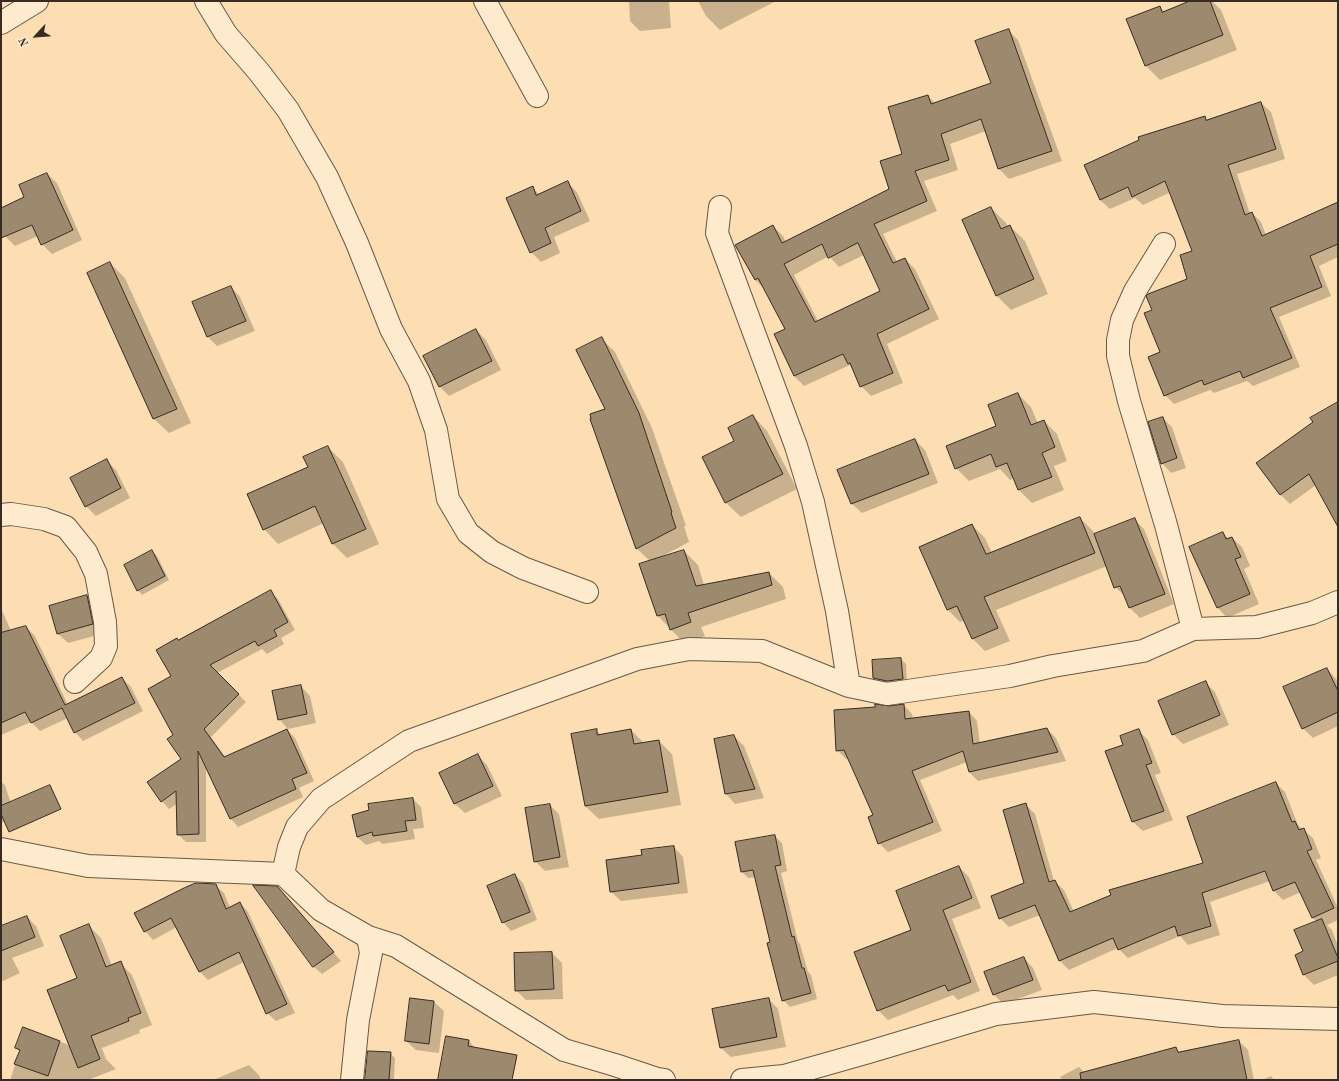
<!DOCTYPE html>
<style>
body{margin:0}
#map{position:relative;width:1339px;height:1081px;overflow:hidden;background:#fddeb2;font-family:"Old Standard TT",serif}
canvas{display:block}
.frame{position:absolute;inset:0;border:2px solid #362c24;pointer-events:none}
.north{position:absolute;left:16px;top:16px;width:40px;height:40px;-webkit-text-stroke:3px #feeacd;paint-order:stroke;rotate:244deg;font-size:11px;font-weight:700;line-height:16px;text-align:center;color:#362c24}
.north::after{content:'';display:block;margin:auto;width:14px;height:18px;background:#362c24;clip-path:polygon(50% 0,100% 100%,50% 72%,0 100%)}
</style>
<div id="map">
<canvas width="1339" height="1081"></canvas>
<div class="frame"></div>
<div class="north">N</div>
</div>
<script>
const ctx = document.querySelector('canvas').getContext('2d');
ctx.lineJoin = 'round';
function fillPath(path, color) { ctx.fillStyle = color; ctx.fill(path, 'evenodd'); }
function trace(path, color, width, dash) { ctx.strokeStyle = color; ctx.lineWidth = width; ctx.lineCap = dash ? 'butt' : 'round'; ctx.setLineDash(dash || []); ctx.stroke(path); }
const shadow = new Path2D(`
 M629 1H669L671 28 640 31 630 21Z
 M698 1H774V2L720 30 706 16Z
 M1193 1H1212L1221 10 1237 50 1160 80 1145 65 1160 7 1165 12Z
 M1008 30 1018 40 1062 161 1009 179 999 169 986 131 950 144 958 170 924 181 937 211 883 234 897 262 905 259 915 269 939 319 887 344 903 383 871 396 861 386 850 365 804 386 794 376 775 334 786 329 765 289 755 280 773 226 783 236 786 242 890 190 928 96 935 103 992 84ZM864 255 881 292 818 321 794 275 829 256 839 267Z
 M1261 103 1271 112 1285 159 1237 174 1250 214 1252 213 1261 222 1266 235 1338 220V257L1319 266 1331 296 1279 317 1300 367 1253 386 1247 381 1214 393 1210 390 1174 404 1165 395 1161 352 1153 310 1188 279 1194 252 1171 192 1143 205 1135 198 1110 209 1100 200 1085 166 1204 117 1207 120Z
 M47 174 57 183 82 240 52 254 42 244 38 236 15 246 5 236 1 228V209L25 198Z
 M567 182 577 192 590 221 554 237 560 253 541 262 531 252 532 187 539 194Z
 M991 208 1006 223 1008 227 1010 226 1025 241 1048 294 1011 310 996 295Z
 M110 263 125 278 191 423 169 433 154 419 88 274Z
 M231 287 240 297 255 331 217 346 208 337Z
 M476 330 486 340 501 370 449 396 439 386Z
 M601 338 615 352 652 428 686 526H684L689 542 659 558V559L684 551 698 565 704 585 769 573 783 587 786 599 701 627 705 636 684 643 658 616 640 564 650 561 636 548 606 409Z
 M1018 394 1031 407 1038 424 1044 421 1057 434 1067 461 1054 466 1064 490 1032 503 1019 490 1014 478 1010 480 1000 469 969 481 956 468 997 426Z
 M1338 412V525L1316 485 1290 504 1280 494Z
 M753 416 767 431 797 489 741 517 726 503 704 458 736 442Z
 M1163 418 1172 427 1186 468 1171 473 1162 463Z
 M915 440 925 450 938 483 862 513 852 504 839 470Z
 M328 447 343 462 379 544 347 558 333 544 324 523 278 544 264 529 309 467Z
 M106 460 116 470 130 498 96 516 86 506Z
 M1080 518 1093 531 1095 535 1135 520 1144 529 1174 604 1140 618 1130 608 1126 597 1115 587 1107 566 996 610 1010 641 985 651 973 639 965 620 960 622 948 610 972 525 985 538 992 553Z
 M1223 533 1229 539 1232 538 1242 547 1250 566 1244 569 1259 604 1227 618 1218 608 1191 547Z
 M152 551 157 556 169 580 142 595 138 590Z
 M270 591 278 599 295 630 281 638 284 644 267 654 262 649 217 673 246 702 211 737 226 758 287 730 295 738 314 781 299 788 303 797 238 827 231 819 206 765V842H186L178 834 177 804 169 809 162 801 183 759 174 735 172 677 178 641Z
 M87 596 97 606 102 634 68 643 58 634 50 607Z
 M1 608 11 631 26 627 35 636 68 705 122 678 131 687 143 711 83 741 75 732 68 718 40 731 31 722 1 735Z
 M901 659 906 664 907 683H879L874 678Z
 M1327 669 1338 681V726L1313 738 1303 728Z
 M1205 682 1215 692 1229 725 1183 744 1173 734Z
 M301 686 310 696 316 723 288 729 279 719Z
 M904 705 912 714 913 719 969 712 977 721 980 744 1047 729 1056 738 1066 761 978 781 969 772 967 762 920 780 942 831 888 852 879 843 875 815 849 759H846L837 750 889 707Z
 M596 730 601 735 631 730 644 743 659 741 672 754 681 805 599 819 585 806Z
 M1138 730 1148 740 1161 773 1155 775 1173 820 1143 831 1133 822 1106 752 1124 745Z
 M734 736 744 746 764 798 735 804 726 794Z
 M478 756 487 765 502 796 465 813 455 804Z
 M1 782 5 785 15 816 1 823Z
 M1276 783 1285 792 1298 825 1313 838 1321 858 1316 860 1338 908V920L1327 925 1332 930 1338 946V975L1314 985 1304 975 1296 955 1304 952 1317 922 1313 918 1301 892 1283 900 1274 891 1270 881 1210 902 1220 935 1188 945 1180 936 1128 958 1118 948 1069 970 1060 961 1040 915 1009 927 1000 918 1025 883 1026 805 1035 814 1054 881 1064 890 1074 912 1205 864Z
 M413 799 421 807 424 828 413 829 415 839 382 844 379 841 366 845 357 837Z
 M550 805 559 814 569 867 545 871 535 861Z
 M775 836 782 843 787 871 781 873 798 941 800 944 808 972 811 975 817 999 790 1007 783 1000 772 943 756 877 748 878 742 872Z
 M674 847 683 857 688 893 621 901 611 892 643 856Z
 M959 867 969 877 981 908 952 919 980 991 958 1000 953 995 888 1020 878 1010 912 931Z
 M515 875 523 883 537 920 511 931 503 922Z
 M215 885 224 893 230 908 240 903 248 912 295 1013 276 1021 267 1013 244 962 208 980 200 972 177 927 153 940 145 931Z
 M255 886 284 895 341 961 322 974 314 967Z
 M27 917 36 926 44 946 12 958 20 973 3 981 1 979V927Z
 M89 926 101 938 112 966 120 963 132 975 152 1025 139 1030 140 1033 102 1048 106 1059 116 1069 88 1080H10L20 1051 17 1048 24 1028 69 1045 78 979Z
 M552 953 562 963 563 999 526 1000 516 990Z
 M1024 958 1033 968 1042 990 1004 1004 994 995 986 973Z
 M411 999 434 1002 444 1011 439 1053 416 1050 406 1041Z
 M769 999 778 1009 786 1047 731 1057 721 1048Z
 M469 1041 476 1049 493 1080H439Z
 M1239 1041 1248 1050 1254 1080H1062L1060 1077 1079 1067 1085 1073 1176 1048 1180 1053Z
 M390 1053 395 1058 394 1080H366Z
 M249 1065 259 1075 261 1080H213Z
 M1271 1076 1274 1080H1262Z`);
const building = new Path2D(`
 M1190 1H1210L1223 35 1145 66 1126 19 1160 6 1162 12Z
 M1009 29 1052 151 998 169 981 119 941 134 949 160 915 171 927 201 874 224 893 263 905 258 929 309 877 334 893 373 860 387 850 363 848 364 843 354 794 376 774 334 785 329 758 278 755 280 735 245 773 225 782 243 889 189 880 161 902 154 888 107 928 95 931 104 991 83 975 41ZM858 243 880 291 815 322 784 264 822 244 828 258Z
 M1261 102 1276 149 1228 165 1245 215 1252 212 1262 236 1338 202V244L1310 256 1322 287 1270 308 1292 358 1243 378 1240 371 1204 385 1202 380 1164 396 1148 357 1160 352 1144 313 1152 310 1146 296 1148 294 1187 279 1180 255 1192 251 1165 181 1132 197 1128 187 1100 200 1084 165 1139 140 1138 137 1205 116 1206 120Z
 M47 173 73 230 41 245 32 225 1 238V208L24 197 19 185Z
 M568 181 581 211 545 228 551 243 530 253 506 198 533 186 536 195Z
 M991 207 1001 229 1010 225 1034 279 996 296 962 220Z
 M110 262 177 409 153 419 87 273Z
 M231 286 246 321 207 337 192 302Z
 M476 329 492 361 439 387 423 356Z
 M602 337 639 413 672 512 671 513 676 528 636 549 590 419H591L590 414 605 409 576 350Z
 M1018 393 1031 425 1044 420 1055 447 1042 453 1052 477 1018 490 1007 463 996 467 991 454 955 469 946 446 996 426 988 405Z
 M1338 402V527L1309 474 1280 495 1256 463 1313 422 1310 418Z
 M753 415 783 474 725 503 702 457 734 441 728 428Z
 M1163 417 1177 458 1161 464 1148 422Z
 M915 439 929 474 851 504 837 470Z
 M328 446 366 529 332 544 315 506 263 530 247 494 308 467 303 457Z
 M107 459 121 488 85 507 70 478Z
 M1080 517 1095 553 984 597 998 628 972 639 957 606 947 610 919 547 972 524 986 554Z
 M1135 518 1165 594 1129 608 1120 586 1114 588 1094 534Z
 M1223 532 1226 539 1232 537 1241 557 1235 559 1250 594 1217 608 1189 547Z
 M152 550 165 576 137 591 124 565Z
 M684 550 696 586 769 572 772 585 688 613 691 622 670 630 665 614 657 616 639 564Z
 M271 590 288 622 274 630 277 636 258 646 255 641 210 665 239 694 204 729 224 757 287 729 307 773 292 779 296 789 230 819 198 751 199 834 177 835 176 791 161 802 147 782 181 759 167 739 173 735 148 689 171 676 156 650 177 638 178 640Z
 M87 595 93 624 57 634 49 606Z
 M26 626 65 705 122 677 135 703 74 733 62 708 31 723 25 712 1 723V633Z
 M901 658 903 679 887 681 873 678 872 660Z
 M1327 668 1338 691V712L1302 729 1283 687Z
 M1206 681 1220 715 1172 735 1158 701Z
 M301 685 307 714 278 720 272 691Z
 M875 704 889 706 904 704 905 719 969 711 973 744 1047 728 1058 752 969 772 963 751 912 771 933 822 878 844 868 817 873 815 844 750 836 751 834 710 875 707Z
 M597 729V735L631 729 634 744 659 740 668 792 585 806 571 734Z
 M1139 729 1152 763 1146 765 1164 811 1132 822 1105 751 1123 745 1120 736Z
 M734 735 755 789 725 794 714 739Z
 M478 754 493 786 454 804 439 773Z
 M1276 782 1292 822 1295 821 1299 830 1304 828 1312 849 1307 851 1334 908 1312 918 1295 882 1273 891 1265 871 1202 893 1211 926 1178 936 1175 926 1118 950 1113 938 1059 961 1035 905 999 919 991 896 1024 883 1003 810 1026 803 1049 882 1055 880 1070 912 1111 895 1109 890 1203 863 1187 817Z
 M50 785 61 809 9 832 1 814V806Z
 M413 798 416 820 405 821 407 831 373 836 372 832 357 837 352 815 369 810 368 804Z
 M550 804 560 857 534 862 525 808Z
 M775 835 781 865 775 866 792 937 794 936 802 968H804L811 993 782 1001 767 943 770 942 753 870 741 872 735 842Z
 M674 846 679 883 610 892 606 860 642 855 641 850Z
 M959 866 972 898 943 910 971 982 948 991 945 985 877 1011 854 952 911 930 896 891Z
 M515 874 530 912 502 923 487 886Z
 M196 883 216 884 226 909 240 902 287 1004 266 1014 239 952 199 972 171 918 144 932 134 913 184 888Z
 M253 885 277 886 334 952 313 967Z
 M27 916 35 937 1 951V926Z
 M1322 919 1338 958V961L1303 975 1295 955 1303 951 1294 930Z
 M89 924 106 967 121 961 141 1013 128 1018 129 1021 91 1036 100 1059 78 1068 47 990 77 978 60 936Z
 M552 952 554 989 515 991 514 953Z
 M1024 957 1033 980 993 995 984 972Z
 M410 998 434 1001 429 1044 405 1041Z
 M769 998 777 1037 720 1048 712 1009Z
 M23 1027 60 1041 48 1076 14 1064 20 1050 15 1048Z
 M446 1036 469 1040 468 1046 517 1055 512 1080H438Z
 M1239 1040 1247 1080H1081L1080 1073 1176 1047 1178 1052Z
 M368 1051 391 1052 389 1080H365Z`);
const street = new Path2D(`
 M206 1 226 34 259 72 288 110 327 177 357 243 391 329 419 381 436 430 448 499 468 533 492 552 523 568 587 592
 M485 1 537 96
 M1 23 37 1
 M720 207 717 233 796 446 813 502 837 611 849 686
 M1164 244 1135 291 1122 320 1118 340V356L1129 401 1166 525 1193 629
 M1 515 11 514 44 519 66 527 86 552 96 574 105 622 106 646 101 658 75 682
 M1 849 88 866 283 874 321 910 368 937 396 946 564 1050 615 1065 657 1079 664 1080
 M283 874 289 847 297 827 321 799 409 741 637 659 689 649 762 651 849 686 887 694 1010 676 1053 666 1143 651 1193 629 1257 627 1312 613 1338 602
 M352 1080 358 1020 371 953 368 937
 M742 1080 784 1076 869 1052 996 1014 1094 1002 1222 1016 1338 1019`);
fillPath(shadow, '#0003');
fillPath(building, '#9d896e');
trace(building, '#362c24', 1);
trace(street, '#685848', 24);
trace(street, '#feeacd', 22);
</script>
